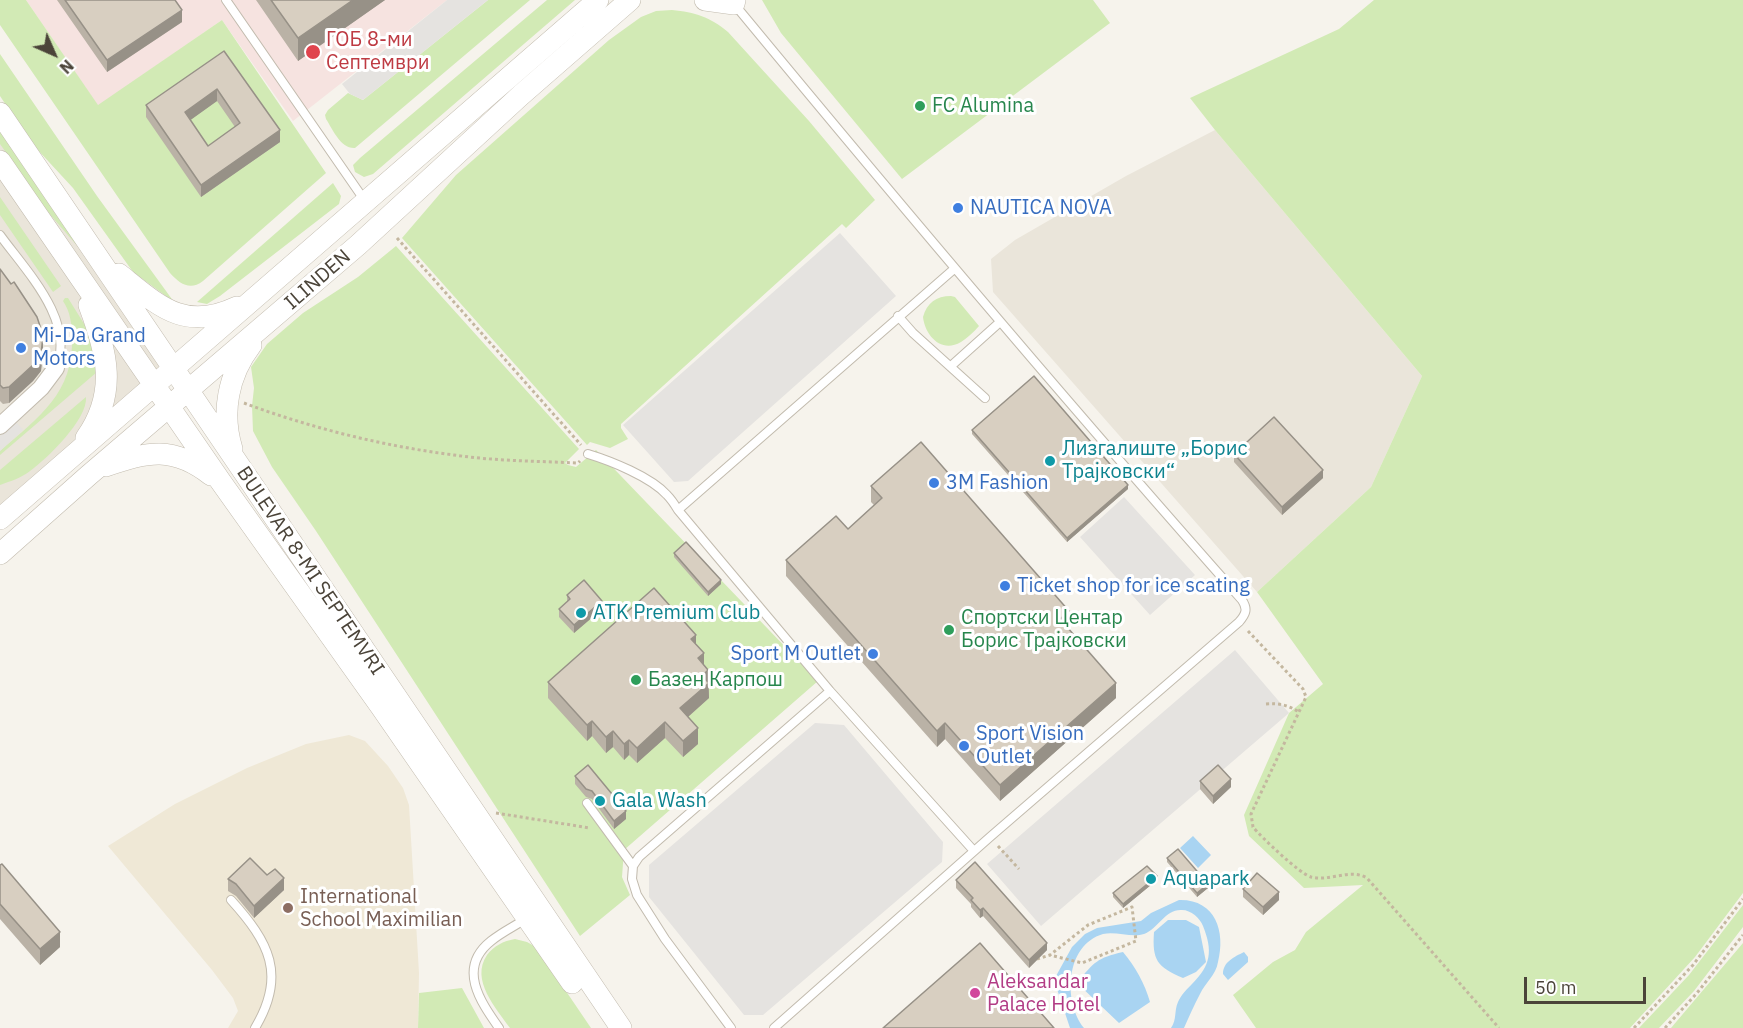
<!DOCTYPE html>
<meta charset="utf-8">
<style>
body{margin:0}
#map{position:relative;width:1743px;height:1028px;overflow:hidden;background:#f6f3ec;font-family:"IBM Plex Sans",sans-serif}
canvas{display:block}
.north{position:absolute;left:24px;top:24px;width:60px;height:60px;-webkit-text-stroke:4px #fff;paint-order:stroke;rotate:135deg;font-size:16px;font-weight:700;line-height:24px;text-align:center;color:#4b4439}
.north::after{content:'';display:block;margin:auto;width:21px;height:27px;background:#4b4439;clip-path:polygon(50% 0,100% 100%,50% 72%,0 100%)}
.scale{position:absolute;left:1524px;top:977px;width:122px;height:27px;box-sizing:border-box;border:3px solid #4b4439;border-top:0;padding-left:8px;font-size:18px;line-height:21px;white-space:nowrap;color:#4b4439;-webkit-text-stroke:4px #fff;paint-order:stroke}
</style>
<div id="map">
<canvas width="1743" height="1028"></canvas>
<div class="north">N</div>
<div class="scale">50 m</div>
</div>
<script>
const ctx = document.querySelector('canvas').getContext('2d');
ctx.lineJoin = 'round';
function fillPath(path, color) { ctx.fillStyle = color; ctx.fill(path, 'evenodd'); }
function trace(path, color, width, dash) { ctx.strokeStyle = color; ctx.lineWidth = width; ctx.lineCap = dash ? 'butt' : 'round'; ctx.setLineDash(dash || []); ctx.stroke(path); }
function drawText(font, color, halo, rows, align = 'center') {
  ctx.font = font + ' "IBM Plex Sans",sans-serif'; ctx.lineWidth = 6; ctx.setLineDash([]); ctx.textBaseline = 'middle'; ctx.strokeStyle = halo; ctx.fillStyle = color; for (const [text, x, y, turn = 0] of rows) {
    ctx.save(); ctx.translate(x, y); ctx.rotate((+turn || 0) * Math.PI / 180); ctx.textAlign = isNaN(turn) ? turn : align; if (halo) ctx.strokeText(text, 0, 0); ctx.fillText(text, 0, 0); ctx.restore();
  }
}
const residential = new Path2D(`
 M0 113 174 368 0 519Z
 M1215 130 1422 376 1371 487 1257 592 993 292 991 259 1015 240 1126 176Z`);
const education = new Path2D(`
 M349 735 365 741 388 766 403 788 409 805 419 973 418 1028H228L238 1011 233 998 212 970 108 846 175 804 247 768 306 744Z`);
const medical = new Path2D(`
 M26 0H447L293 121 222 20 98 106Z`);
const green = new Path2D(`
 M0 0H26L98 105 222 20 326 173 203 281C190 291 180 284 170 273L0 25Z
 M488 0H530L355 148C341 149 333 130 326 119L325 115 328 110 348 93 363 100Z
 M547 0H575L373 174 364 177 355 172 353 165 360 158Z
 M762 0H1093L1110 23 902 179 781 33Z
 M1374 0H1743V893L1695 957 1630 1028H1256L1233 995 1273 962 1295 950 1306 932 1363 885 1304 888 1249 836 1244 815 1289 713 1323 684 1257 592 1371 487 1422 376 1215 130 1190 98 1339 29Z
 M672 10C695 12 710 17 728 32L809 121 875 200 846 228 842 224 621 424V428L628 439 610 448 590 442 587 445 402 238 456 175 609 40 641 17 656 11Z
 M0 54 97 196 174 302 133 272 73 188 36 148 20 126 0 96Z
 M0 131 86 256 47 211 0 144Z
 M333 183 341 196 339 204 220 296 207 304 197 302Z
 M0 197 61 286 53 292 0 215Z
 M396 246 579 449 565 463 568 465 576 467 596 450 818 681 624 850 622 877 630 895 580 936 316 531 272 467 253 431 252 406 254 388 251 367 267 344 303 313 358 277Z
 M951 296 955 297 979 326C974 332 967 338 961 342 941 354 925 335 923 317 927 303 936 296 951 296Z
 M65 298H68L91 335 97 372 0 455V451C39 417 74 393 72 337 72 324 70 311 63 301Z
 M86 397C88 419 47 459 30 471 21 478 11 481 0 485V470Z
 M1743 905V927L1694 991 1659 1028H1639L1689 975Z
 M515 939 527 942 536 947 591 1028H510C496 1008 470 980 487 955 494 946 503 941 515 939Z
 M1743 943V1028H1671Z
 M462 988 484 1028H418L419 993Z`);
const parking = new Path2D(`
 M447 0H488L363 100 350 94 342 84Z
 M840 233 896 296 688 481 674 482 623 425Z
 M16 422 23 430 0 451V436Z
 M1124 497 1195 575 1150 615 1080 537Z
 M1235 650 1289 713 1041 926 987 864Z
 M815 723 844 725 943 842 942 862 763 1015H744L649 897V865Z`);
const water = new Path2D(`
 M1193 836 1211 855 1198 868 1180 848Z
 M1179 900C1215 899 1226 931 1218 962 1216 975 1205 983 1200 994 1194 1005 1189 1017 1184 1028H1171C1177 1019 1174 1011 1178 1002 1181 995 1187 989 1192 984 1211 965 1213 951 1203 926 1200 918 1191 910 1182 910 1165 909 1158 929 1144 934 1132 938 1116 931 1103 934 1065 945 1063 1002 1084 1028H1070L1057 989 1056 976 1072 947 1085 934 1097 928 1141 921 1151 913Z
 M1168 920H1186L1199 927 1206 962 1196 972 1183 978C1157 967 1152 960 1154 932Z
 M1123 952C1135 966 1145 984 1150 1002L1119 1023 1077 983C1094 962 1097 958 1123 952Z
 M1244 952 1248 957V962L1228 980 1223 974C1223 962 1234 957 1244 952Z`);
const path = new Path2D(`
 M397 238 581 445
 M244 403C311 428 383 446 454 455 494 461 536 461 578 463L580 461
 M1248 631 1303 689 1306 697 1251 814 1253 827C1261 837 1300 874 1311 877 1329 882 1350 868 1367 878L1499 1028
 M1266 704C1279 703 1288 705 1299 712
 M496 813 590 828
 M998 846 1019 869
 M1037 959 1050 955 1088 925 1132 907 1136 941 1082 963 1050 955
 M1634 1028 1693 965 1743 899
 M1665 1028 1697 993 1743 935`);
const service = new Path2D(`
 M226 0 365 201
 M735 5C901 206 1069 405 1242 600 1248 609 1246 614 1239 622L990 837 774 1028
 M0 235C26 271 76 321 56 368
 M954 269 678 510 830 691 974 851
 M898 316 913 333 985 398
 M951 366 1000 322
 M588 454C611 461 651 477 667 495 671 499 675 505 678 510
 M587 803 633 866
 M231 900C269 942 287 975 255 1028
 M499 1028C480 1001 457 968 491 941 502 932 515 926 527 918
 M731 1028 665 939 637 895 632 879 633 866 639 857 830 691`);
const minor = new Path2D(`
 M0 426 41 388 56 368`);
const tertiary = new Path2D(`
 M705 0 734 4 735 0
 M0 113 621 1028
 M0 161 221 482 381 707 572 983
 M119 274C159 306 184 332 237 307
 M86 438C118 392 107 353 89 305
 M232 449C221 413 228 375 251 345
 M106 466C147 451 174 446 211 475
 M0 519 598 0
 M0 554 89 475 358 245 521 95 630 0`);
const wall = new Path2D(`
 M57 0H175L182 22 107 72Z
 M256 0H385L298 61Z
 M224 51 280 142 201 197 146 117V105ZM217 101 235 127 208 146 190 120Z
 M0 269 43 351 41 371 33 381 9 403 3 404 0 401Z
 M972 430 1128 489 1067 542 972 434Z
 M1234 454 1323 478 1282 515 1234 462Z
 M871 486 1069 626 1068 627 1116 698 1000 801 945 739 937 747 786 576V560L848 529 874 505 871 502Z
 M674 553 721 584 708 596 674 557Z
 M567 595 602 609 574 633 559 617V609L567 602Z
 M696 644 704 665 708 670 709 698 688 717 698 744 683 757 665 738 637 763 629 755 624 760 613 747 606 753 592 736 587 741 548 698V682Z
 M575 776 626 819 614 829 592 799 586 797 575 784Z
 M1200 781 1231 787 1213 804 1200 789Z
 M1167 858 1208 888 1197 897 1167 862Z
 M0 865 60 947 40 965 0 919Z
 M267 875 284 890 254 918 236 896 228 891V879Z
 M956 880 1047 950 1029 968 983 916 980 918 971 907V904L956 888Z
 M1157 880 1123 908 1113 897V893Z
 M1243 889 1279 900 1263 915 1243 897Z`);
const shadedWall = new Path2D(`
 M353 0H385L298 61V38Z
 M182 10V22L107 72V60Z
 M217 89V101L185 124V112Z
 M280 130V142L201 197V185Z
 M43 335V351L41 371 33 381 9 403V387Z
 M1323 470V478L1282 515V507Z
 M1128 485V489L1067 542V538Z
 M721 580V584L708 596V592Z
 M602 601V609L574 633V625Z
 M1069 611V626L1060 634V619Z
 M696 635V650L691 639Z
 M704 653V669L698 658Z
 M708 670 709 698 680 724V708L702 676Z
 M1116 683V698L1000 801V785Z
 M592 721V736L587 741V725Z
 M665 722V738L637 763V748Z
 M945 723V739L937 747V731Z
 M698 728V744L683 757V741Z
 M613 731V747L606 753V737Z
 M629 740V755L624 760V744Z
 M1231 779V787L1213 804V796Z
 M626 811V819L614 829V821Z
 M1157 876V880L1123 908V904Z
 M284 878V890L254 918V906Z
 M1208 884V888L1197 897V893Z
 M1279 892V900L1263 915V907Z
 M983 908V916L980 918V910Z
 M60 932V947L40 965V949Z
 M1047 943V950L1029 968V960Z`);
const building = new Path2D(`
 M65 0H175L182 10 107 60Z
 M271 0H353L298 38Z
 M224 51 280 130 201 185 146 105ZM217 89 240 123 208 146 185 112Z
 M0 269 11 284 14 282 37 317 43 335 41 355 33 365 9 387 3 388 0 385Z
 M1034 376 1128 485 1067 538 972 430Z
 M1274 417 1323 470 1282 507 1234 454Z
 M921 442 1069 611 1060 619 1116 683 1000 785 945 723 937 731 786 560 836 516 848 529 882 498 871 486Z
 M686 542 721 580 708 592 674 553Z
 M584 580 602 601 574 625 559 609 570 599 567 595Z
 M654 588 696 635 691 639 704 653 698 658 708 670 702 676 709 683 680 708 698 728 683 741 665 722 637 748 629 740 624 744 613 731 606 737 592 721 587 725 548 682Z
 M588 765 626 811 614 821 592 791 586 789 575 776Z
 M1218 765 1231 779 1213 796 1200 781Z
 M1178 849 1208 884 1197 893 1167 858Z
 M250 858 267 875 275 869 284 878 254 906 236 884 228 879Z
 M975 862 1047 943 1029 960 983 908 980 910 971 900 973 898 956 880Z
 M2 864 60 932 40 949 0 904V865Z
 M1147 866 1157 876 1123 904 1113 893Z
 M1257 873 1279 892 1263 907 1243 889Z
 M980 943 1054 1028H883Z`);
const markers = [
 [313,52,8,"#e0444e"],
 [920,106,6,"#2e9e5b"],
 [958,208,6,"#3f7fe0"],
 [21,348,6,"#3f7fe0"],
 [1050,461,6,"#0f9aa8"],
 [934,483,6,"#3f7fe0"],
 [1005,586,6,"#3f7fe0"],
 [581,613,6,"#0f9aa8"],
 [949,630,6,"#2e9e5b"],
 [873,654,6,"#3f7fe0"],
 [636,680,6,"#2e9e5b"],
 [964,746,6,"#3f7fe0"],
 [600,801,6,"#0f9aa8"],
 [1151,879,6,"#0f9aa8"],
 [288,908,6,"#8d6e63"],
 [975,993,6,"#d1479c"]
];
const healthNames = [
 ["ГОБ 8-ми",326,40],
 ["Септември",326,63]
];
const leisureNames = [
 ["FC Alumina",932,106],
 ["Спортски Центар",961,618],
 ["Борис Трајковски",961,641],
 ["Базен Карпош",648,680]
];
const shopNames = [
 ["NAUTICA NOVA",970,208],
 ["Mi-Da Grand",33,336],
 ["Motors",33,359],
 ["3M Fashion",946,483],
 ["Ticket shop for ice scating",1017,586],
 ["Sport M Outlet",861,654,"right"],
 ["Sport Vision",976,734],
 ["Outlet",976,757]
];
const streetNames = [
 ["ILINDEN",318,280,-41],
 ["BULEVAR 8-MI SEPTEMVRI",310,571,56]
];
const cultureNames = [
 ["Лизгалиште „Борис",1062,449],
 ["Трајковски“",1062,472],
 ["ATK Premium Club",593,613],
 ["Gala Wash",612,801],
 ["Aquapark",1163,879]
];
const educationNames = [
 ["International",300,897],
 ["School Maximilian",300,920]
];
const hotelNames = [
 ["Aleksandar",987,982],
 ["Palace Hotel",987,1005]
];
fillPath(residential, '#eae5da');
fillPath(education, '#efe8d6');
fillPath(medical, '#f6e3e0');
fillPath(green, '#d2eab5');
fillPath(parking, '#e5e3e0');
fillPath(water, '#a9d4f2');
trace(service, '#c2bbae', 10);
trace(minor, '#c2bbae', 18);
trace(tertiary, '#c2bbae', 22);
trace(path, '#c4b79f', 3, [3, 3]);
trace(service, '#fff', 8);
trace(minor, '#fff', 16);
trace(tertiary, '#fff', 21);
fillPath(wall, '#bab2a6');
fillPath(shadedWall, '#979187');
fillPath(building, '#d8cfc1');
trace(building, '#979187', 1.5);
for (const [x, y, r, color] of markers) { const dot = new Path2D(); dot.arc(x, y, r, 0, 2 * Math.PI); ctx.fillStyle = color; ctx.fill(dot); trace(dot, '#fff', 2); }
drawText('20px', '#be3a42', '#fff', healthNames, 'left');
drawText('20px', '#27864d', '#fff', leisureNames, 'left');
drawText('20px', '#366cbe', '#fff', shopNames, 'left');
drawText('20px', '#4b4439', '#fff', streetNames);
drawText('20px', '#0d838f', '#fff', cultureNames, 'left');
drawText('20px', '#785e54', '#fff', educationNames, 'left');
drawText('20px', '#b23c85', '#fff', hotelNames, 'left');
</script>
